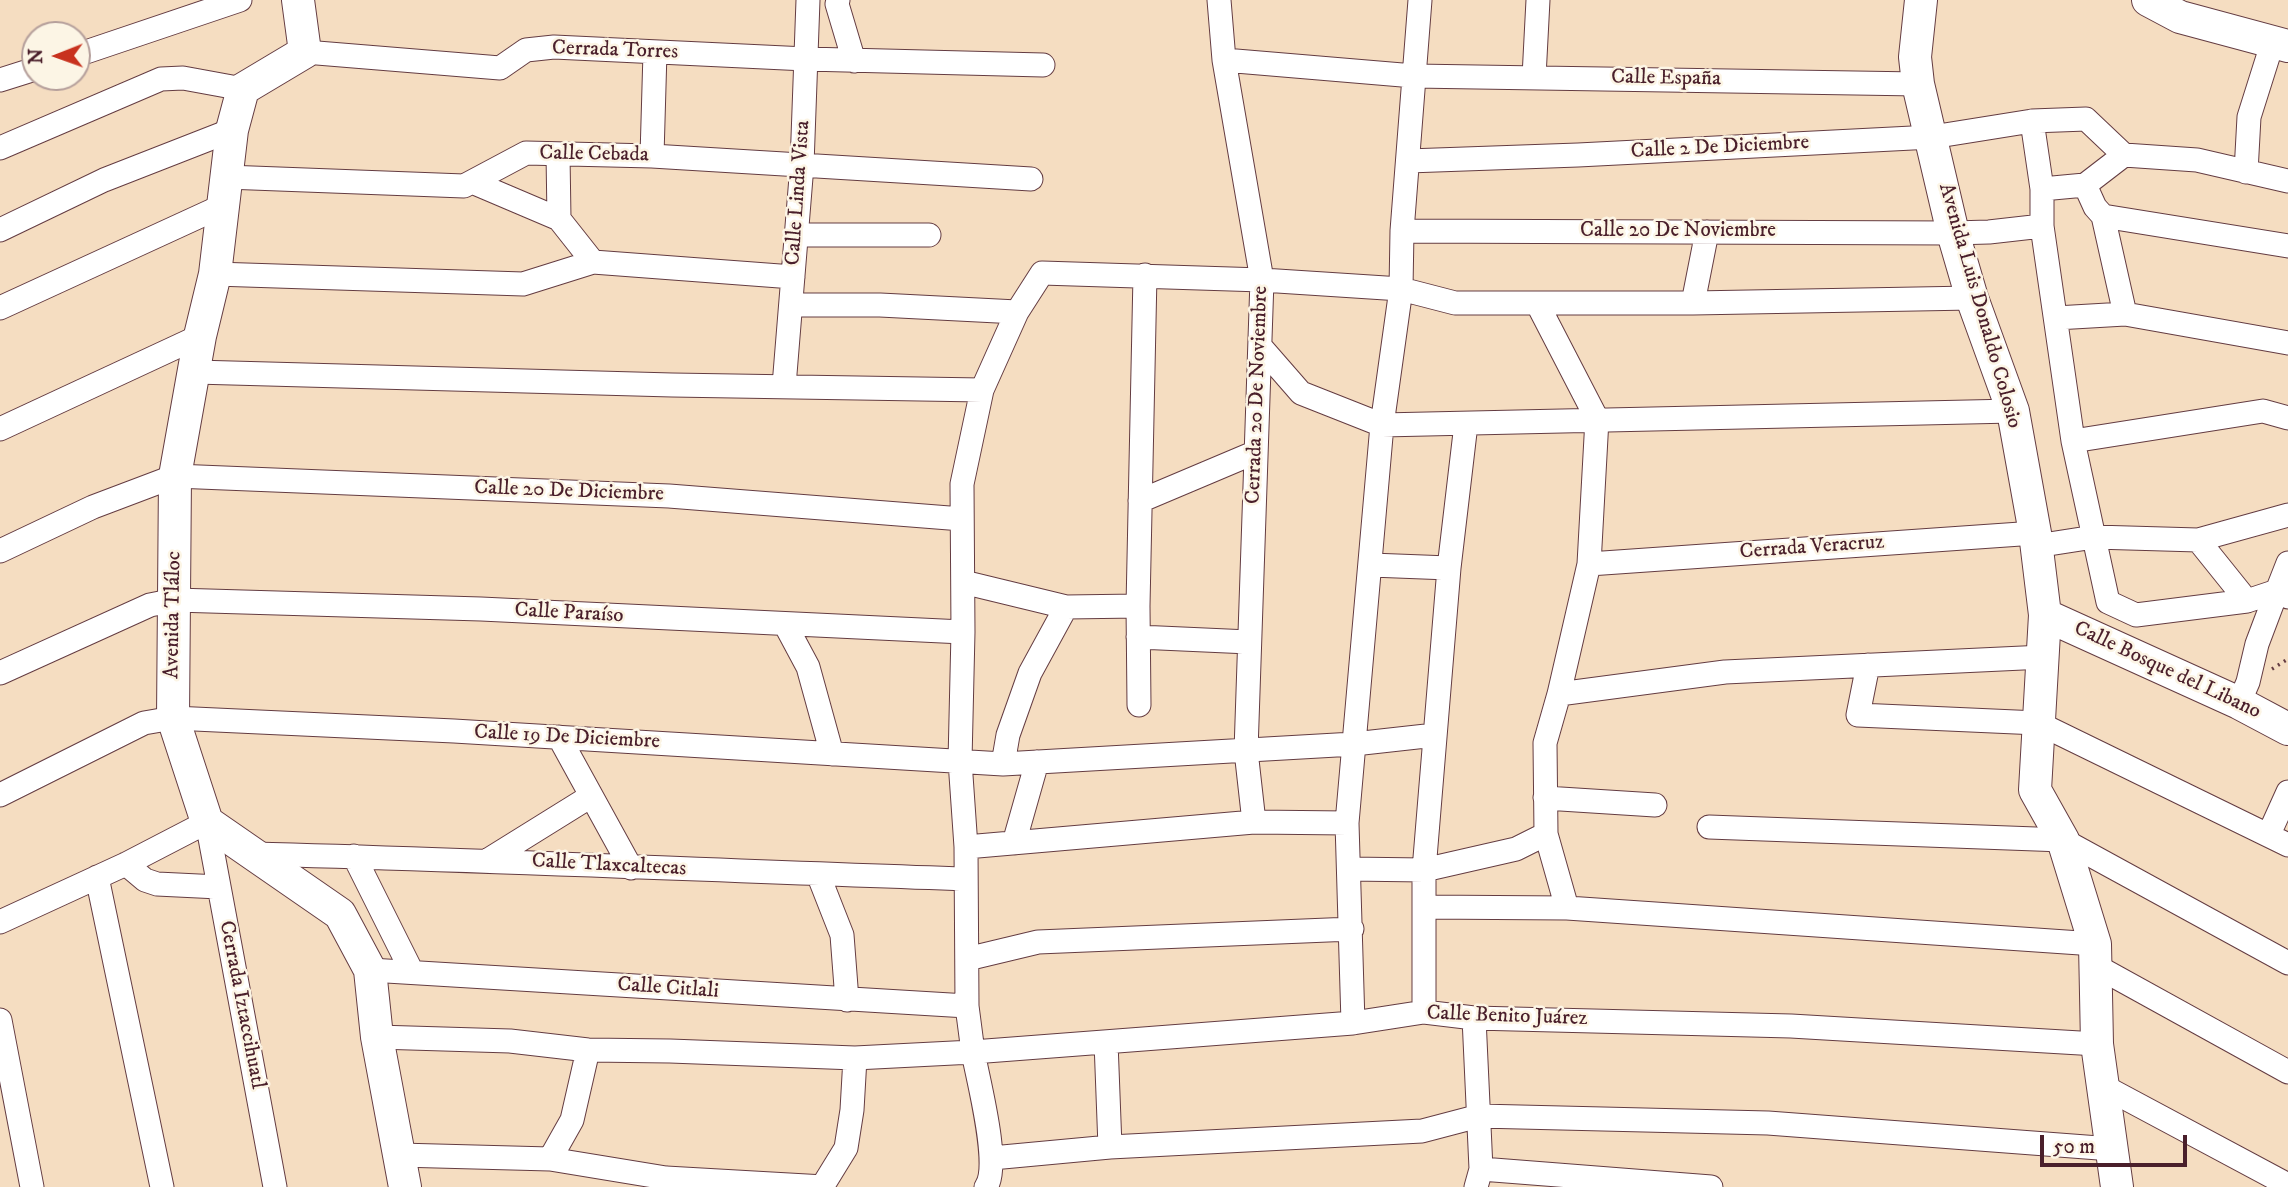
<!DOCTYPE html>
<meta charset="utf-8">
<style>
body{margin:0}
#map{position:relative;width:2288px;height:1187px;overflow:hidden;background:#f5ddc1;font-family:"IM FELL DW Pica",serif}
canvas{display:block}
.north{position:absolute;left:21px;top:21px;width:70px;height:70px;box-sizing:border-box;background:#fcf5e5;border:2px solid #b59f9b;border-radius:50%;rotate:269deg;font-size:19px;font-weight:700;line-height:28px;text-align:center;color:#4a1f2b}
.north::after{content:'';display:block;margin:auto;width:24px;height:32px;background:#c8321e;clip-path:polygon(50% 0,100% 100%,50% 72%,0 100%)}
.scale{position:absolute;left:2040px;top:1135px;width:147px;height:32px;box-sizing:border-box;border:4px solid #4a1f2b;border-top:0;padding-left:9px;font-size:21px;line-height:24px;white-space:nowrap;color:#4a1f2b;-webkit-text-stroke:5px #fcf5e5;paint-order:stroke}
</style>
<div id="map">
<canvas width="2288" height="1187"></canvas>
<div class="north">N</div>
<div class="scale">50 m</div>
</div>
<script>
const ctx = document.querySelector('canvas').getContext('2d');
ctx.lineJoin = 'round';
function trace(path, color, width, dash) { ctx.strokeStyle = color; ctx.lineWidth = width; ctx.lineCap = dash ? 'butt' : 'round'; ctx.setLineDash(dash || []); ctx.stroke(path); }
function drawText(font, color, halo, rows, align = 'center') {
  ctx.font = font + ' "IM FELL DW Pica",serif'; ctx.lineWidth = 5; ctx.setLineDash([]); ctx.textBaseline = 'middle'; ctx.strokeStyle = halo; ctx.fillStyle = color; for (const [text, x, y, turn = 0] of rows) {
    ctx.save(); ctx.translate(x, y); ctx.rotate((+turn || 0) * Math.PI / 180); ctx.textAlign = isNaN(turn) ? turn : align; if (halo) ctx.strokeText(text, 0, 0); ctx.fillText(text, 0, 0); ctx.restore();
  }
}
const path = new Path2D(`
 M2272 669 2288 659`);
const street = new Path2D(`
 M838 0 837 4 854 61
 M1219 0 1224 60 1262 280 1246 751 1254 822
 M305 52 500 68 526 50 554 47 806 59 1043 65
 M77 55 240 0
 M1224 60 1414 76 1918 84
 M1534 77 1538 0
 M0 80 35 69
 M2032 121 2042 189V226L2073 441 2108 602 2136 615 2247 601 2277 591 2257 644 2248 682 2239 703
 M0 148 161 79 183 78 243 89
 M558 154 559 219
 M652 156 655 52
 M1408 161 1578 155 1932 137 2032 121 2086 119 2124 155
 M2246 172 2249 117 2273 41
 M226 177 464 186 526 153 652 156 1031 179
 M472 182 559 219 593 262
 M2085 185 2124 155 2197 160 2288 181
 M2042 189 2085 185 2095 207 2103 216 2288 246
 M2103 216 2125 314
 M0 230 104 180 232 130
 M1402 231 1953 233 1989 232 2042 226
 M797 235H929
 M215 274 523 284 593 262 793 277
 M1537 303 1597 419 1589 564 1559 694 1545 743 1546 834 1567 908
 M1693 303 1707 232
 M791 305H880L1017 312
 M0 308 222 206
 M2056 318 2125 314 2288 343
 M1260 346 1301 393 1382 425 2013 411
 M195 372 672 385 982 390
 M784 386 802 165 808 0
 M0 429 200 336
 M2073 441 2263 411 2288 418
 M1140 501 1256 452
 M2198 540 2288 515
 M2036 546 2094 537 2198 540 2247 601
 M0 551 93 507 175 476 669 496 962 519
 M2288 563 2277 591 2288 597
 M1589 564 2035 533
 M1371 565 1449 568
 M963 582 1066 607 1138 606
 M785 624 808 667 832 754
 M1138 637 1249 642
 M1868 665 1858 715 2038 723 2288 845
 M0 673 150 605 175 600 481 609 963 632
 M1559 694 1725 672 2044 657
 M1139 705 1138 606 1145 275
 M559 737 631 868
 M1003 764 1008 735 1030 673 1066 607
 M0 795 144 723 173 718 454 731 1003 764 1354 744 1435 735
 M1545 798 1655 805
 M1709 827 2063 840 2288 963
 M2269 834 2288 792
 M1014 843 1037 762
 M966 847 1254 822 1347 823
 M253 854C491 860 728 871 966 879
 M354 856 412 972
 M488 860 591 796
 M126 864 145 880 157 884 219 887
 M1349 869 1424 870 1516 849 1546 834
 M818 874 842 935 847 1000
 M97 877 162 1187
 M1424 907 1567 908 2095 944
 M0 922 126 864 207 822 275 1187
 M967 959 1038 942 1352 929
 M2096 966 2288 1072
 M370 970 967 1006
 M1424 1012V870L1449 568 1466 424
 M1474 1018 1481 1169 1476 1187
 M0 1020 32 1187
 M1353 1023 1347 823 1382 425 1401 289 1402 231 1420 0
 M377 1037 510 1041 588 1050 670 1051 855 1058 973 1052 967 1006 966 847 960 761 963 632 962 484 982 390 1017 312 1042 273 1262 280 1401 289 1455 303H1693L1972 298
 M1106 1042 1110 1147
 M2101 1085 2288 1185
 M399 1155 550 1159 666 1178 824 1187
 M992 1158 1110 1147 1422 1131 1479 1116 1768 1123 2112 1149
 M550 1159 572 1120 588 1050
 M1481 1169 1711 1187
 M822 1187 846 1148 852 1110 855 1058
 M986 1187C1001 1165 978 1080 973 1052L1353 1023 1424 1012 1474 1018 1791 1026 2097 1044`);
const secondary = new Path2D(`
 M298 0 305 52 243 89 232 130 215 274 200 336 175 476 173 718 207 822 340 914 370 970 377 1037 405 1187
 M1921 0 1915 57 1918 84 1953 233 1972 298 2013 411 2035 533 2045 615 2035 790 2063 840 2095 944 2097 1044 2117 1187
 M2148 0 2180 17 2288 46
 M2045 615 2239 703 2288 729`);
const streetNames = [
 ["Cerrada Torres",615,51,2],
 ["Calle España",1666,79,1],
 ["Calle 2 De Diciembre",1720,148,-3],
 ["Calle Cebada",594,155,1],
 ["Calle Linda Vista",799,193,-86],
 ["Calle 20 De Noviembre",1678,232],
 ["Avenida Luis Donaldo Colosio",1979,306,74],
 ["Cerrada 20 De Noviembre",1258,395,-88],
 ["Calle 20 De Diciembre",569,492,2],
 ["Cerrada Veracruz",1812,548,-4],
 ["Calle Paraíso",569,614,3],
 ["Avenida Tláloc",174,615,-89],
 ["Calle Bosque del Libano",2167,671,25],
 ["Calle 19 De Diciembre",567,738,3],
 ["Calle Tlaxcaltecas",609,866,3],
 ["Calle Citlali",668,989,4],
 ["Cerrada Iztaccihuatl",241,1005,79],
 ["Calle Benito Juárez",1507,1017,2]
];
trace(street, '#643c42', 25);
trace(secondary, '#643c42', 34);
trace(path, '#643c42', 3.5, [2, 5]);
trace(street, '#fff', 23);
trace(secondary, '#fff', 32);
drawText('21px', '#4a1f2b', '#fcf5e5', streetNames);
</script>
